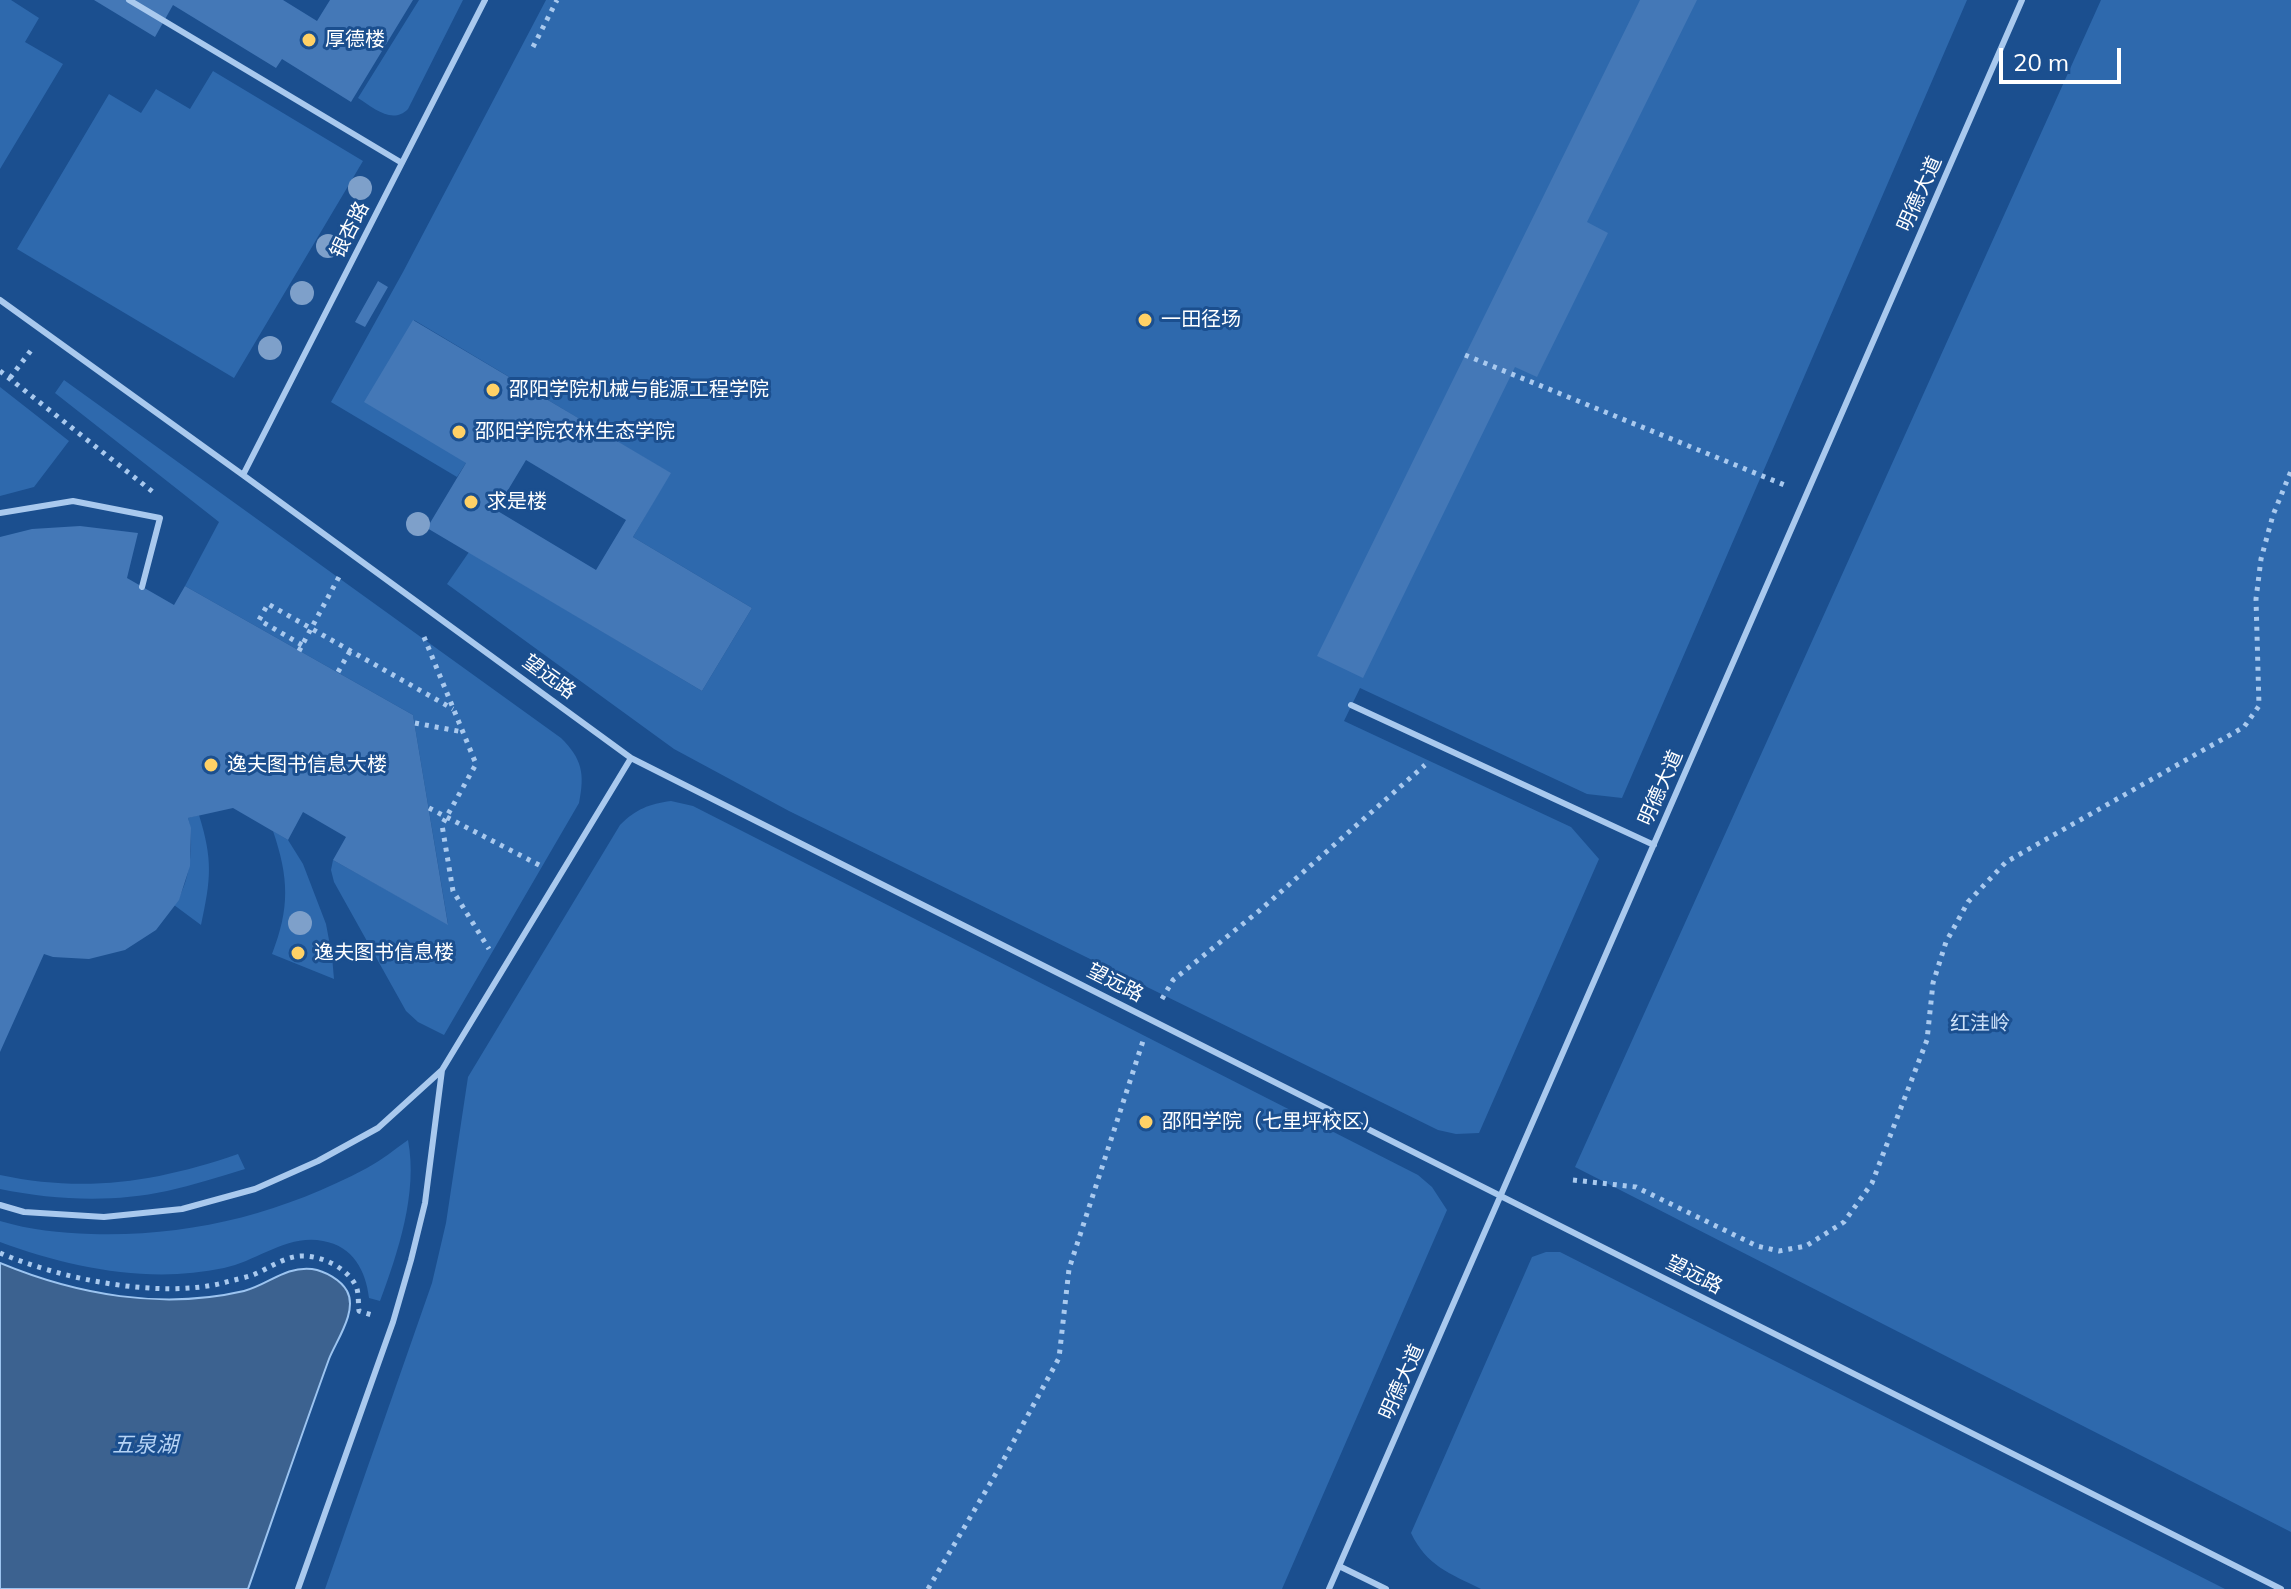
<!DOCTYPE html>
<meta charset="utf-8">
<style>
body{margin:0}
#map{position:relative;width:2291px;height:1589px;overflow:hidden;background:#1b4f8f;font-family:Mulish,sans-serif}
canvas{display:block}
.scale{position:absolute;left:1999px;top:48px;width:122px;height:36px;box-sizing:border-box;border:4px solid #fff;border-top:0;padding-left:10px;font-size:24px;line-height:28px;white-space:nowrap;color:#fff;-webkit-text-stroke:6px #1b4f8f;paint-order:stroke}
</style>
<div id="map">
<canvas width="2291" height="1589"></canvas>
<div class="scale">20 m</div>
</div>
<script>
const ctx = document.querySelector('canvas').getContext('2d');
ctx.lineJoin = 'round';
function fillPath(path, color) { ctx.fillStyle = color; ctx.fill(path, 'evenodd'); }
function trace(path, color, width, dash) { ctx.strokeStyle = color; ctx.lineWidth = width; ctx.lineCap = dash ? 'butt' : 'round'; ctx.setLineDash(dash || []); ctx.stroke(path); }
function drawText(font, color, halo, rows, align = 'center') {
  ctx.font = font + ' Mulish,"Noto Sans SC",sans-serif'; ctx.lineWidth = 6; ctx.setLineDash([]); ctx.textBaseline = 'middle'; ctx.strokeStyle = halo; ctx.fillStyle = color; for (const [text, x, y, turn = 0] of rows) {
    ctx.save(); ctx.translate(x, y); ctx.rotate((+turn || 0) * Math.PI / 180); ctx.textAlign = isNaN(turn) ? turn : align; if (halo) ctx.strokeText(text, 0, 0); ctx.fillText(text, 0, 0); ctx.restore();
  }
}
const green = new Path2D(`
 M0 0H11L39 18 25 42 63 64 0 169Z
 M419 0H463L408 109C392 125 374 108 358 98Z
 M546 0H1967L1622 798 1587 794 1360 688 1344 721 1571 827 1599 859 1479 1133 1456 1134 1438 1130 789 811 674 749 447 584 469 552 702 691 752 608 633 537 670 473 414 320 466 463 457 477 331 402 403 272Z
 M2101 0H2291V1532L1575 1167Z
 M213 71 363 161 234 378 17 249 109 94 141 113 156 89 190 109Z
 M64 380 561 738C582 759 585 773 579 803L444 1035 418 1022 406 1011 334 882 331 870 333 860 448 924 413 715 185 586 219 522 55 393Z
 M0 387 69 441 34 487 0 496Z
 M671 801 693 806 1418 1175 1432 1187 1447 1210 1282 1589H325L432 1283 446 1223 468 1077 620 825C636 809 649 804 671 801Z
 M199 815C213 860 211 879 201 925L174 905C190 885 195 842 188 818Z
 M273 831 288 840 303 864 326 924 332 956 334 979 272 954C290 908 289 878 273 831Z
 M408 1140C418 1193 398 1252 380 1301L369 1298C366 1271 353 1246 323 1241 287 1234 258 1261 224 1268 150 1284 70 1268 0 1242V1221C30 1230 60 1233 91 1234 190 1237 280 1214 367 1168 382 1160 395 1149 408 1140Z
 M238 1154 245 1169C219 1177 193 1185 167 1191 112 1203 54 1200 0 1189V1175C85 1193 157 1182 238 1154Z
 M1546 1252H1560L2225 1589H1481C1449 1573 1427 1566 1411 1533L1532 1257Z`);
const water = new Path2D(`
 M0 1263C77 1295 162 1310 244 1291 268 1285 285 1266 312 1269 325 1271 341 1280 347 1291 358 1311 336 1341 329 1359 301 1436 275 1512 248 1589H0Z`);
const building = new Path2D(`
 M94 0H283L317 21 330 0H413L351 102 282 59 276 68 173 5 155 37Z
 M1640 0H1697L1587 222 1608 233 1537 377 1515 367 1363 678 1317 656Z
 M378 281 388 287 365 327 355 322Z
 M413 320 671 473 633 537 752 608 702 691 427 528 466 463 364 402ZM526 460 626 520 596 570 496 510Z
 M80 526 138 533 127 578 174 605 185 586 413 715 448 925 333 860 346 837 303 812 288 840 233 808 188 818 191 828 190 866 179 900 156 930 125 950 89 959 53 957 44 954 0 1052V537L32 529Z`);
const path = new Path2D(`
 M533 47 557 0
 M1465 355 1787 486
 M0 371 153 492
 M10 378 32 349
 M424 637 476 764 442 825 453 891 489 949
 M302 645 259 620 268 604 453 709
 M299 651 340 575
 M338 672 350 651
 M415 723 463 732
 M429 808 541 866
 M1162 999 1173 980 1259 911 1425 765
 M1573 1180 1636 1187 1757 1246 1779 1251 1806 1246 1844 1222 1872 1183 1927 1040 1933 983 1946 942 1968 902 2006 862 2244 727 2259 706 2256 599 2261 559 2273 515 2291 471
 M0 1253C61 1279 158 1299 223 1283 233 1280 244 1278 253 1275 270 1268 286 1255 305 1256 324 1257 347 1268 356 1286 359 1293 358 1303 359 1311L372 1315
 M928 1589 998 1470 1059 1358 1069 1269 1143 1041`);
const service = new Path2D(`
 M129 0 402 163
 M0 300 243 475 631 758 2281 1589
 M243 475 485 0
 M0 513 73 501 160 518 142 587
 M1351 705 1654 845
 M0 1205 24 1212 104 1217 182 1209 255 1189 318 1161 378 1128 442 1070
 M1339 1566 1386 1589
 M298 1589 393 1322 411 1260 425 1203 442 1070 631 758
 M1329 1589 2022 0`);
const trees = [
 [360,188],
 [328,246],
 [302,293],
 [270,348],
 [418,524],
 [300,923]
];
const markers = [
 [309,40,8,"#ffd166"],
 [1145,320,8,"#ffd166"],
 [493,390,8,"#ffd166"],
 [459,432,8,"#ffd166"],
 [471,502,8,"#ffd166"],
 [211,765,8,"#ffd166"],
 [298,953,8,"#ffd166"],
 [1146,1122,8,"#ffd166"]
];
const poiNames = [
 ["厚德楼",325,40],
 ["一田径场",1161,320],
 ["邵阳学院机械与能源工程学院",509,390],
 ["邵阳学院农林生态学院",475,432],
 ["求是楼",487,502],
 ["逸夫图书信息大楼",227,765],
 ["逸夫图书信息楼",314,953],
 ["邵阳学院（七里坪校区）",1162,1122]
];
const streetNames = [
 ["明德大道",1920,194,-66],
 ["银杏路",350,230,-63],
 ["望远路",549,677,36],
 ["明德大道",1661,788,-66],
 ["望远路",1115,983,27],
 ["望远路",1694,1275,27],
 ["明德大道",1402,1382,-66]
];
const parkNames = [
 ["红洼岭",1980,1024]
];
const waterNames = [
 ["五泉湖",145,1445]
];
fillPath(green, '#2e69ad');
fillPath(water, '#3c6290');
trace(water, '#9cc4f0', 2);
fillPath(building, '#4478b7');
trace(path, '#a9c9ee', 5, [4, 6]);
trace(service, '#a9c9ee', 6);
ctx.fillStyle = '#7ea0ca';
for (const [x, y] of trees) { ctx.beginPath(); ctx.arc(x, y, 12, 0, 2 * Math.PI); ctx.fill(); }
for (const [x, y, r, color] of markers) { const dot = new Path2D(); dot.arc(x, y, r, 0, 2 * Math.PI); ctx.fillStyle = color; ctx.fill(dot); trace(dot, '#1b4f8f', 3); }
drawText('20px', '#fff', '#1b4f8f', poiNames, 'left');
drawText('20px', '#fff', '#1b4f8f', streetNames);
drawText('20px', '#cfe3fa', '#1b4f8f', parkNames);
drawText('italic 22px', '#b5d3f5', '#1b4f8f', waterNames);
</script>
